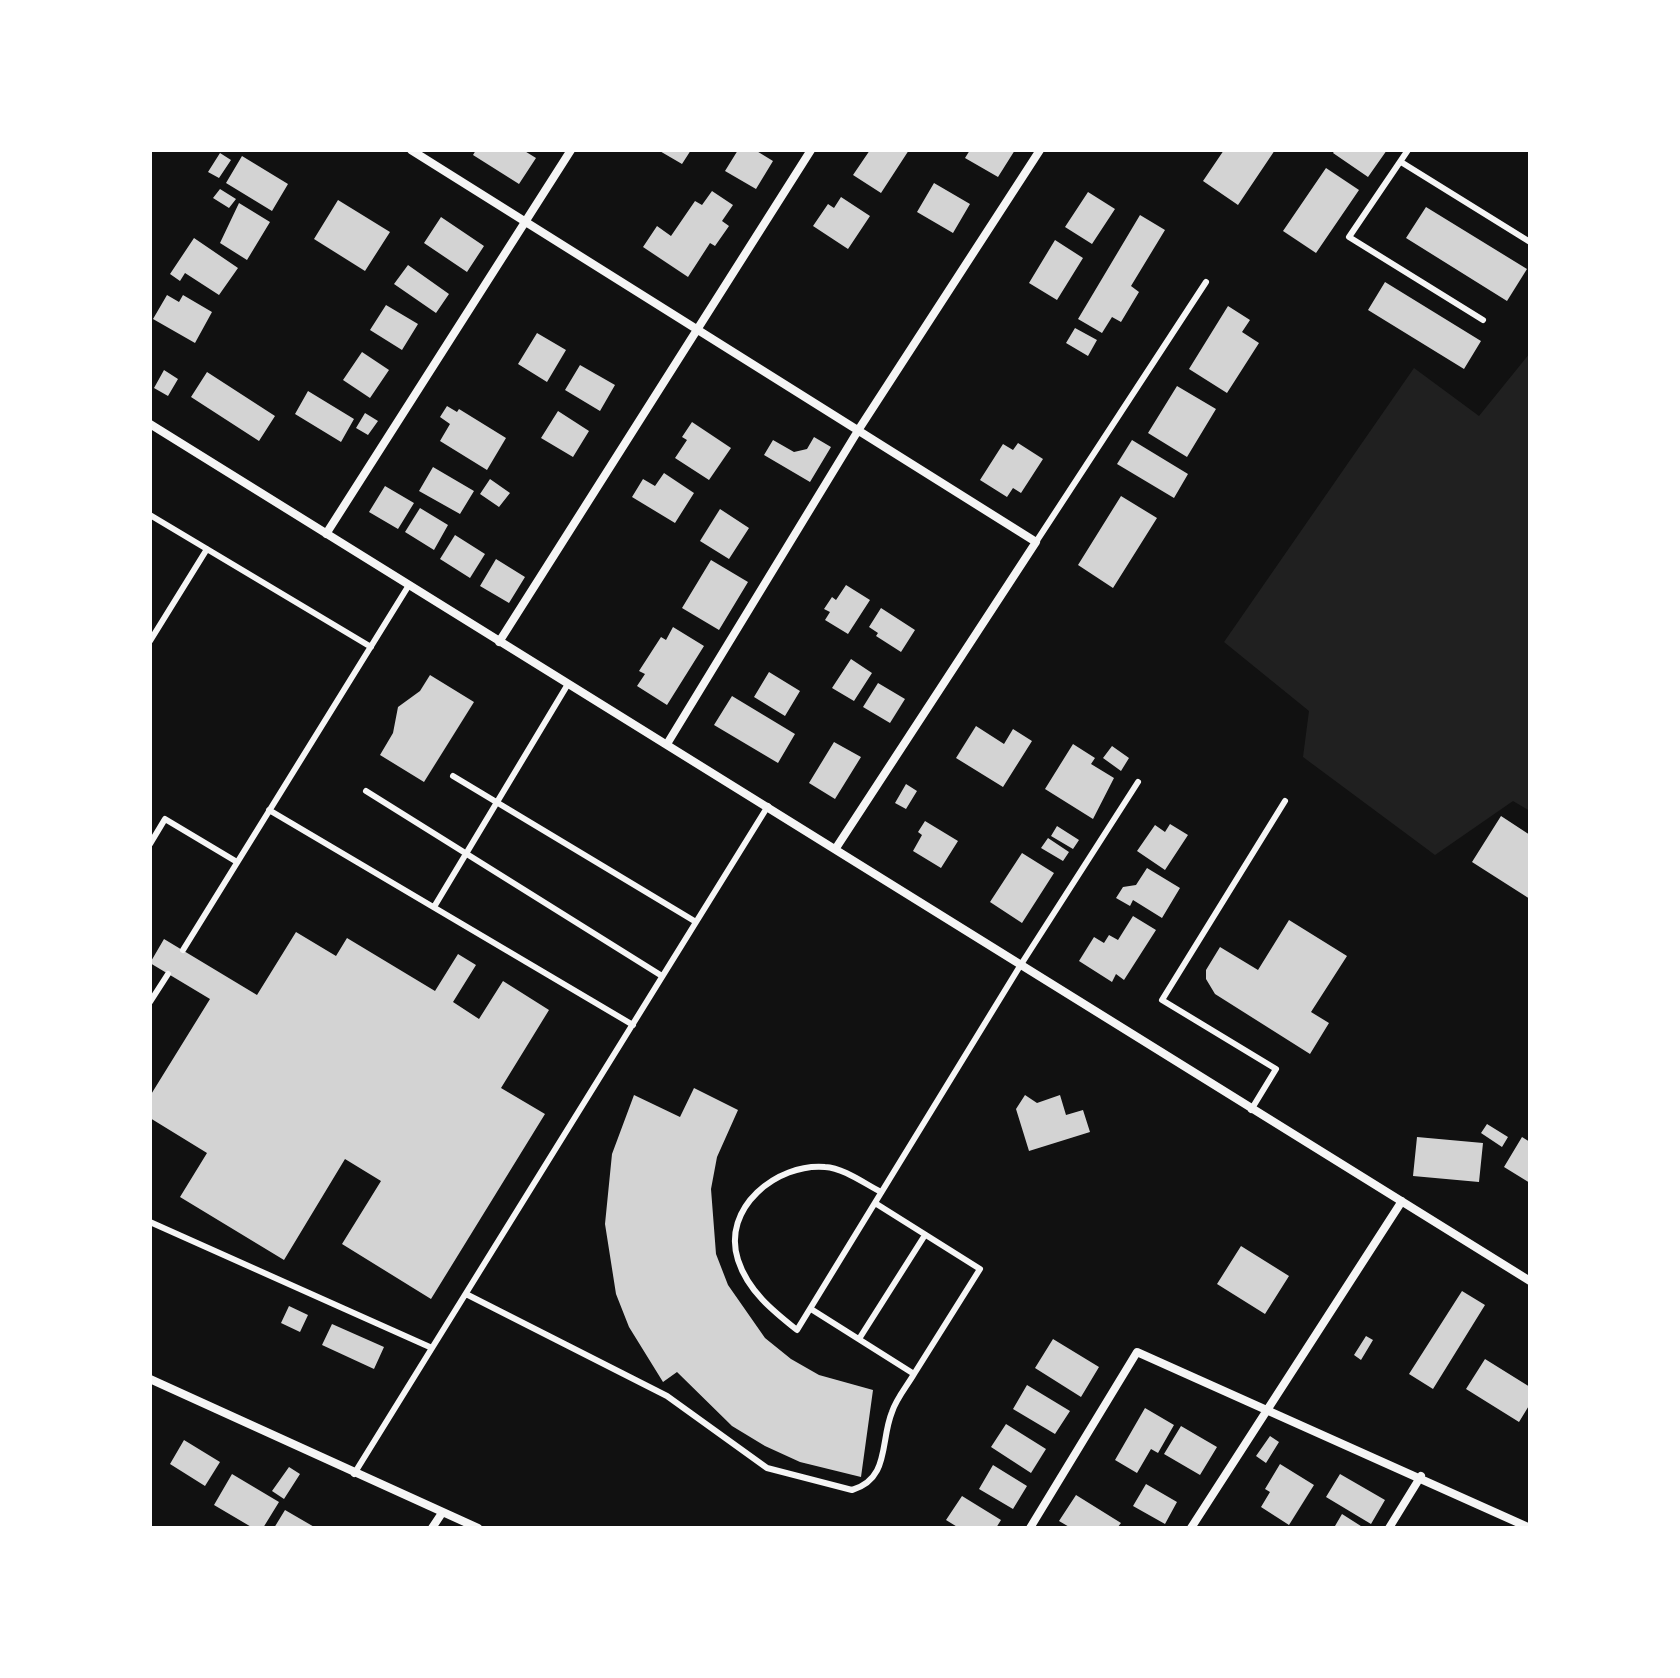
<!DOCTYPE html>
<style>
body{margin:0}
#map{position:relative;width:1680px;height:1678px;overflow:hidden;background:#111;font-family:"Work Sans",sans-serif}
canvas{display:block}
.frame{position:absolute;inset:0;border:152px solid #fff;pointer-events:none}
</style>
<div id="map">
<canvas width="1680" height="1678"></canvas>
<div class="frame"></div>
</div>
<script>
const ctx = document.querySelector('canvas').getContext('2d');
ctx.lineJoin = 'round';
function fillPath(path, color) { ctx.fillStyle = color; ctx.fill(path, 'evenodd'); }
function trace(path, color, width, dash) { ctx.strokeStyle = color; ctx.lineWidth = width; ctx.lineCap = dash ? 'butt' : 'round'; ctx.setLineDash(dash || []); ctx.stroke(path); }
const green = new Path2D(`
 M1530 353V811L1513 801 1435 855 1303 757 1309 711 1224 642 1414 368 1479 416Z`);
const building = new Path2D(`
 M476 150H523L536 158 519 184 473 155Z
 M658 150H691L682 164Z
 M738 150H755L773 161 756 189 725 171Z
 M870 150H909L881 193 853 175Z
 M970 150H1015L998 177 965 158Z
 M1224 150H1275L1238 205 1203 181Z
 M1335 150H1387L1368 177 1333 153Z
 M220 153 231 160 219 178 208 172Z
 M242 156 288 184 272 211 226 183Z
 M1326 168 1359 190 1316 253 1283 231Z
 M934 183 970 204 953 233 917 212Z
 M220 189 236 199 229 208 213 198Z
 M712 191 733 205 722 221 729 226 715 246 710 243 688 277 643 247 657 226 671 236 695 201 702 205Z
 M1088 192 1115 209 1092 244 1065 227Z
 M841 197 870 216 848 249 813 226 828 204 834 208Z
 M338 200 390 232 365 271 314 239Z
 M239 203 270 222 247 260 220 243Z
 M1426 207 1527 269 1507 301 1406 238Z
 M1140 215 1165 230 1131 286 1139 292 1121 322 1112 317 1102 333 1078 319Z
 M441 217 484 246 467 272 424 243Z
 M194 238 238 268 219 295 185 273 180 281 170 274Z
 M1055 240 1083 258 1057 300 1029 283Z
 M408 265 449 294 436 313 394 284Z
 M1385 282 1481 341 1464 369 1368 310Z
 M167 295 179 302 183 295 212 312 195 343 153 319Z
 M386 305 418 324 402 350 370 330Z
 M1228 306 1250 320 1242 332 1259 343 1227 393 1189 369Z
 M1075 328 1097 340 1088 356 1066 343Z
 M537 333 566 350 547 382 518 364Z
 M362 352 389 370 370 398 343 380Z
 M580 365 615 385 600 411 565 390Z
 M164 370 178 379 168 396 154 388Z
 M207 372 275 416 259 441 191 397Z
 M1177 386 1216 409 1187 457 1148 433Z
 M308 391 354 419 341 442 295 414Z
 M447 406 457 412 459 409 506 438 487 470 440 441 450 424 440 417Z
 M558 411 589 431 573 457 541 438Z
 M365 413 378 421 368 435 356 428Z
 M692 422 731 448 709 480 675 458 687 440 682 437Z
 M814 437 831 447 810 482 764 455 773 440 794 452 807 449Z
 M1132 440 1188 474 1174 498 1117 464Z
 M1018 443 1043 459 1021 493 1013 488 1007 497 980 480 1003 444 1013 450Z
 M433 467 474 491 460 514 419 491Z
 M664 473 694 493 675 523 632 497 643 479 655 486Z
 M490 479 510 493 499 507 480 494Z
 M385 486 414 503 398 529 369 512Z
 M1121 496 1157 518 1113 588 1078 565Z
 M420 508 448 525 434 550 405 532Z
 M720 509 749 528 729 559 700 541Z
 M455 535 485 554 470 578 440 559Z
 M496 559 525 577 509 603 480 586Z
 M711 560 748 582 719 630 682 608Z
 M846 585 870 600 848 634 825 620 830 612 824 609 832 597 836 600Z
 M881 608 915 630 901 652 876 636 878 633 869 627Z
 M673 627 704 646 667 705 637 686 645 674 639 671 661 637 666 640Z
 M851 659 872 673 854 701 832 688Z
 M769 672 800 691 785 716 754 697Z
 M430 675 474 702 424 782 380 755 393 733 398 707 420 691Z
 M878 683 905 699 890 723 863 707Z
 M732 696 795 734 778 763 714 725Z
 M976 726 1004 744 1013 729 1032 741 1003 787 956 758Z
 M834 742 861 757 835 799 809 783Z
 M1073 744 1095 758 1091 764 1114 778 1093 819 1045 789Z
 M1112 746 1129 758 1121 771 1103 758Z
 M906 784 917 791 906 809 895 803Z
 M1501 816 1530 835V899L1472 862Z
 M925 821 958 841 941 868 913 851 922 835 918 832Z
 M1170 824 1188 835 1165 870 1137 851 1155 825 1165 832Z
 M1057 826 1079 840 1073 849 1051 836Z
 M1048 838 1069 852 1063 861 1041 848Z
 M1022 853 1054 873 1022 923 990 902Z
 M1147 868 1180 888 1162 918 1133 900 1130 906 1116 898 1123 887 1136 885Z
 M1133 916 1156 930 1124 980 1116 974 1112 982 1079 961 1094 937 1104 943 1109 935 1118 940Z
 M1289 920 1347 956 1311 1012 1329 1023 1310 1054 1215 994 1206 979V970L1220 947 1258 970Z
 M296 932 336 956 347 938 435 991 458 954 476 965 453 1002 479 1019 503 981 549 1010 501 1088 545 1114 431 1299 342 1244 381 1181 345 1159 284 1260 180 1197 207 1153 150 1118V1096L210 999 150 963 164 939 257 995Z
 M694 1088 738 1110 717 1157 711 1189 716 1254 728 1285 765 1338 791 1359 819 1375 873 1390 861 1477 800 1462 765 1446 732 1426 677 1372 663 1382 629 1327 616 1294 605 1224 612 1154 634 1095 680 1117Z
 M1025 1095 1037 1103 1060 1095 1066 1115 1083 1110 1090 1132 1029 1151 1016 1109Z
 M1487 1124 1508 1137 1502 1147 1481 1133Z
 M1417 1137 1483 1143 1479 1182 1413 1176Z
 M1522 1137 1530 1142V1183L1504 1167Z
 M1241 1246 1289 1276 1265 1314 1217 1284Z
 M1462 1291 1485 1305 1433 1389 1409 1374Z
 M289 1306 308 1315 300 1332 281 1323Z
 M332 1324 384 1347 374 1369 322 1345Z
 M1366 1336 1373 1340 1361 1360 1354 1355Z
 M1053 1339 1099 1367 1081 1397 1035 1368Z
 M1485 1359 1530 1387V1404L1519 1422 1466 1389Z
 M1027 1385 1070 1411 1055 1434 1013 1409Z
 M1145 1408 1174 1425 1158 1453 1151 1449 1137 1473 1115 1460Z
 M1006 1424 1046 1449 1031 1473 991 1447Z
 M1181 1426 1217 1447 1200 1475 1164 1454Z
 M1270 1436 1279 1442 1266 1463 1256 1456Z
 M184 1440 220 1462 205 1486 170 1464Z
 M1280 1464 1314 1485 1289 1525 1261 1507 1270 1492 1265 1489Z
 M993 1465 1027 1486 1013 1509 979 1489Z
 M289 1467 300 1474 284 1499 272 1491Z
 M232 1474 279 1502 263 1528H253L214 1505Z
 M1340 1474 1385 1500 1371 1524 1326 1497Z
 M1146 1484 1177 1502 1165 1524 1133 1506Z
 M1076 1495 1121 1523 1117 1528H1071L1059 1521Z
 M962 1496 1001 1520 996 1528H959L946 1520Z
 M285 1510 316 1528H274Z
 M1342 1514 1364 1528 1335 1526Z`);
const service = new Path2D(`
 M1408 150 1349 237 1483 320
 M1401 162 1530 242
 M150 515 371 647
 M1036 542 1206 282
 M150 641 207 549
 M453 776 696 922
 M366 791 662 976
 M269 810 633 1025
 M150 844 165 819 237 862
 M434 907 568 684
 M183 950 409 585
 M150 1002 168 974
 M1251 1110 1276 1069 1162 1000 1285 801
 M881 1192C865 1184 844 1168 825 1167 777 1163 721 1208 738 1260 748 1291 773 1311 797 1330L1020 966 1138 782
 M150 1222 432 1348 354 1474
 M466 1294 667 1396 767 1468 852 1490C890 1479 880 1441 892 1412 896 1399 907 1386 914 1374
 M811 1309 914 1374 980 1269 875 1203
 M859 1339 925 1235
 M432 1348 768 806`);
const minor = new Path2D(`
 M411 150 1036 542 836 848
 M150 424 1530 1281
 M326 534 571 150
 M499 642 811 150
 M667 744 859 429 1040 150
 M150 1379 478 1528
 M432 1528 442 1513
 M1030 1528 1137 1352 1530 1528
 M1191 1528 1402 1201
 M1389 1528 1421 1476`);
fillPath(green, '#202020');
fillPath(building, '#d3d3d3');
trace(service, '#f5f5f5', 6);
trace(minor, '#f5f5f5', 8);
</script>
